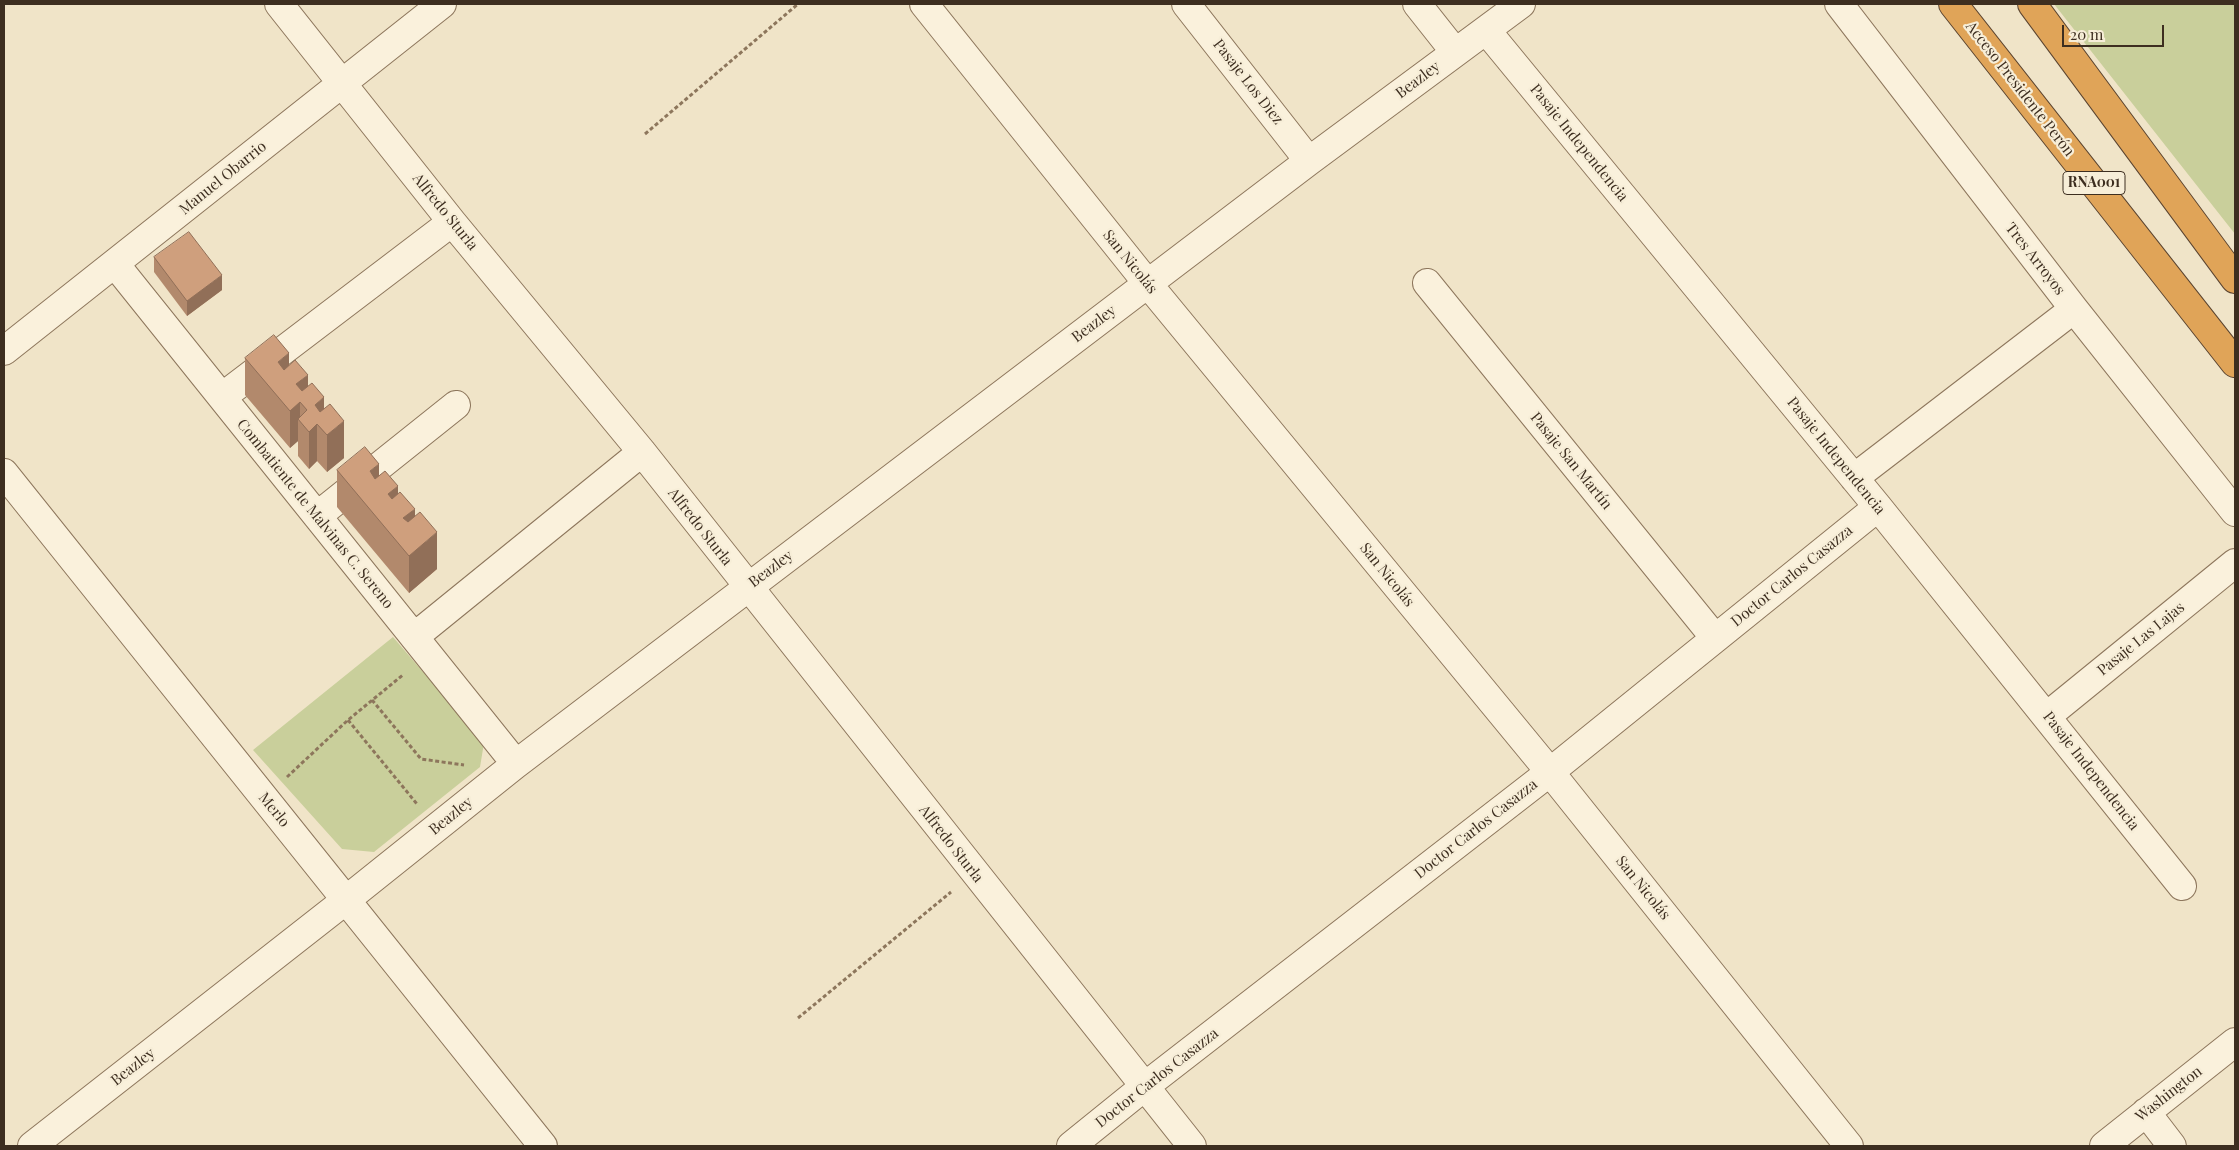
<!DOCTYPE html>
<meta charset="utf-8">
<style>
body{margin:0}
#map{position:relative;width:2239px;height:1150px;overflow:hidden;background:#f0e4c8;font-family:"Playfair Display",serif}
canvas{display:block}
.frame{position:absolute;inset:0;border:5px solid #3d2e20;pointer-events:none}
.scale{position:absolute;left:2062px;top:25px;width:102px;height:22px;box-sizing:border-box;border:2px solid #3d2e20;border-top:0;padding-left:6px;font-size:15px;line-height:18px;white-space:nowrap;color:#3d2e20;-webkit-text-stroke:4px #f7eed8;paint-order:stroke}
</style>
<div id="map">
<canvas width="2239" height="1150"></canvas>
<div class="frame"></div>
<div class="scale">20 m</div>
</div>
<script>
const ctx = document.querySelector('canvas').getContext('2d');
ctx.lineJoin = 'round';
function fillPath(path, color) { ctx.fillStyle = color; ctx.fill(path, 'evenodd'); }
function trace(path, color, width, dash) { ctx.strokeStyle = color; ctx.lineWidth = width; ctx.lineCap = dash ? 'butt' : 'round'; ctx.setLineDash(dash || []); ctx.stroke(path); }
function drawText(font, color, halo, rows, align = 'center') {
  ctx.font = font + ' "Playfair Display",serif'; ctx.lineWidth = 4.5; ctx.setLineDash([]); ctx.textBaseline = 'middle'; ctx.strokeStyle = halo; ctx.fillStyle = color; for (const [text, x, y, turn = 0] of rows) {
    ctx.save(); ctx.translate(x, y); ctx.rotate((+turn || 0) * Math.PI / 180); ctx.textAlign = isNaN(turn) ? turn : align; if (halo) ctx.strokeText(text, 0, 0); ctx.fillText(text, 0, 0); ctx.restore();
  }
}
const green = new Path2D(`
 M2054 4H2235V234Z
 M393 637 484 743 480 767 374 852 342 849 253 750Z`);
const path = new Path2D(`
 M645 134 798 4
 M372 700 421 759 464 765
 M348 720 417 804
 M287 777 348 720 404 674
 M798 1018 951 892`);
const minor = new Path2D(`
 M279 4 452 222 642 452 1192 1146
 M924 4 1148 284 1550 772 1849 1146
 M1186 4 1309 161
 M1417 4 1455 52
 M1839 4 2074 309 2235 512
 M1486 30 1878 507 2182 886
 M115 264 516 764
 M1427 283 1715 638
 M4 351 442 4
 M222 397 452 222
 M4 473 543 1146
 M1854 478 2074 309
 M317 516 456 405
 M414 637 642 452
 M2047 716 2235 563
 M2146 1112 2172 1146
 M32 1146 346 900 516 764 1309 161 1521 4
 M1071 1146 1144 1087 1550 772 1878 507
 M2104 1146 2235 1042`);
const highway = new Path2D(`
 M1953 4 2235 363
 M2032 4 2235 279`);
const wall = new Path2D(`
 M154 257 222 290 187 316 154 272Z
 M245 358 289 365 308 387 324 409 344 458 327 472 317 461 309 469 298 456V441L290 448 245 395Z
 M337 470 379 475 398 494 415 516 437 569 409 593 337 507Z`);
const shadedWall = new Path2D(`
 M222 275V290L187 316V301Z
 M289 353V390L278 362Z
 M308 375V412L307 410 300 402V421L298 419V441L290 448V411L296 384Z
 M324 397V432L317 424V461L309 469V432L315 405Z
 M344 421V458L327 472V435Z
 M379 464V500L370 471Z
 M398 486V523L388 494Z
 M415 509V546L403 518Z
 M437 532V569L409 593V556Z`);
const building = new Path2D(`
 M189 232 222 275 187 301 154 257Z
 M274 335 289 353 278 362 284 370 295 360 308 375 296 384 302 391 312 383 324 397 315 405 320 412 330 404 344 421 327 435 317 424 309 432 298 419 307 410 300 402 290 411 245 358Z
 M365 447 379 464 370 471 375 479 385 471 398 486 388 494 392 499 400 492 415 509 403 518 408 522 420 512 437 532 409 556 337 470Z`);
const shields = [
 [2094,183,62]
];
const shieldNames = [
 ["RNA001",2094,183]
];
const streetNames = [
 ["Beazley",1418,80,-37],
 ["Pasaje Los Diez",1248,82,52],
 ["Acceso Presidente Perón",2020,89,52],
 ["Pasaje Independencia",1579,143,51],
 ["Manuel Obarrio",223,178,-39],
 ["Alfredo Sturla",445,212,51],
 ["Tres Arroyos",2035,259,52],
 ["San Nicolás",1130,262,51],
 ["Beazley",1094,324,-37],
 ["Pasaje Independencia",1836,456,51],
 ["Pasaje San Martín",1571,461,51],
 ["Combatiente de Malvinas C. Sereno",315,514,51],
 ["Alfredo Sturla",700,527,52],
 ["Beazley",771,569,-37],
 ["San Nicolás",1387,575,51],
 ["Doctor Carlos Casazza",1792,576,-39],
 ["Pasaje Las Lajas",2141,639,-39],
 ["Pasaje Independencia",2091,771,52],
 ["Merlo",274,810,51],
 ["Beazley",451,816,-39],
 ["Doctor Carlos Casazza",1476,829,-38],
 ["Alfredo Sturla",951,844,52],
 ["San Nicolás",1643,888,51],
 ["Beazley",133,1067,-38],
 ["Doctor Carlos Casazza",1157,1078,-38],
 ["Washington",2169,1094,-38]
];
fillPath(green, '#c9cf9b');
trace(minor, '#8d765c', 30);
trace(highway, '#5b4430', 30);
trace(path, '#8d765c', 3, [4, 2.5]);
trace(minor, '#faf1dc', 28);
trace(highway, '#e0a458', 28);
fillPath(wall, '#b2896c');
fillPath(shadedWall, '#916f58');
fillPath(building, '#cf9f7d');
trace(building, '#916f58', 1);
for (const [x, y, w] of shields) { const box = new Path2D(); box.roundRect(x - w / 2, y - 11.5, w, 23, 4); ctx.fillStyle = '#f7eed8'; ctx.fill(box); trace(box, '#3d2e20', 1); }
drawText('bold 14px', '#3d2e20', null, shieldNames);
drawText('15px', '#3d2e20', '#f7eed8', streetNames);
</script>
